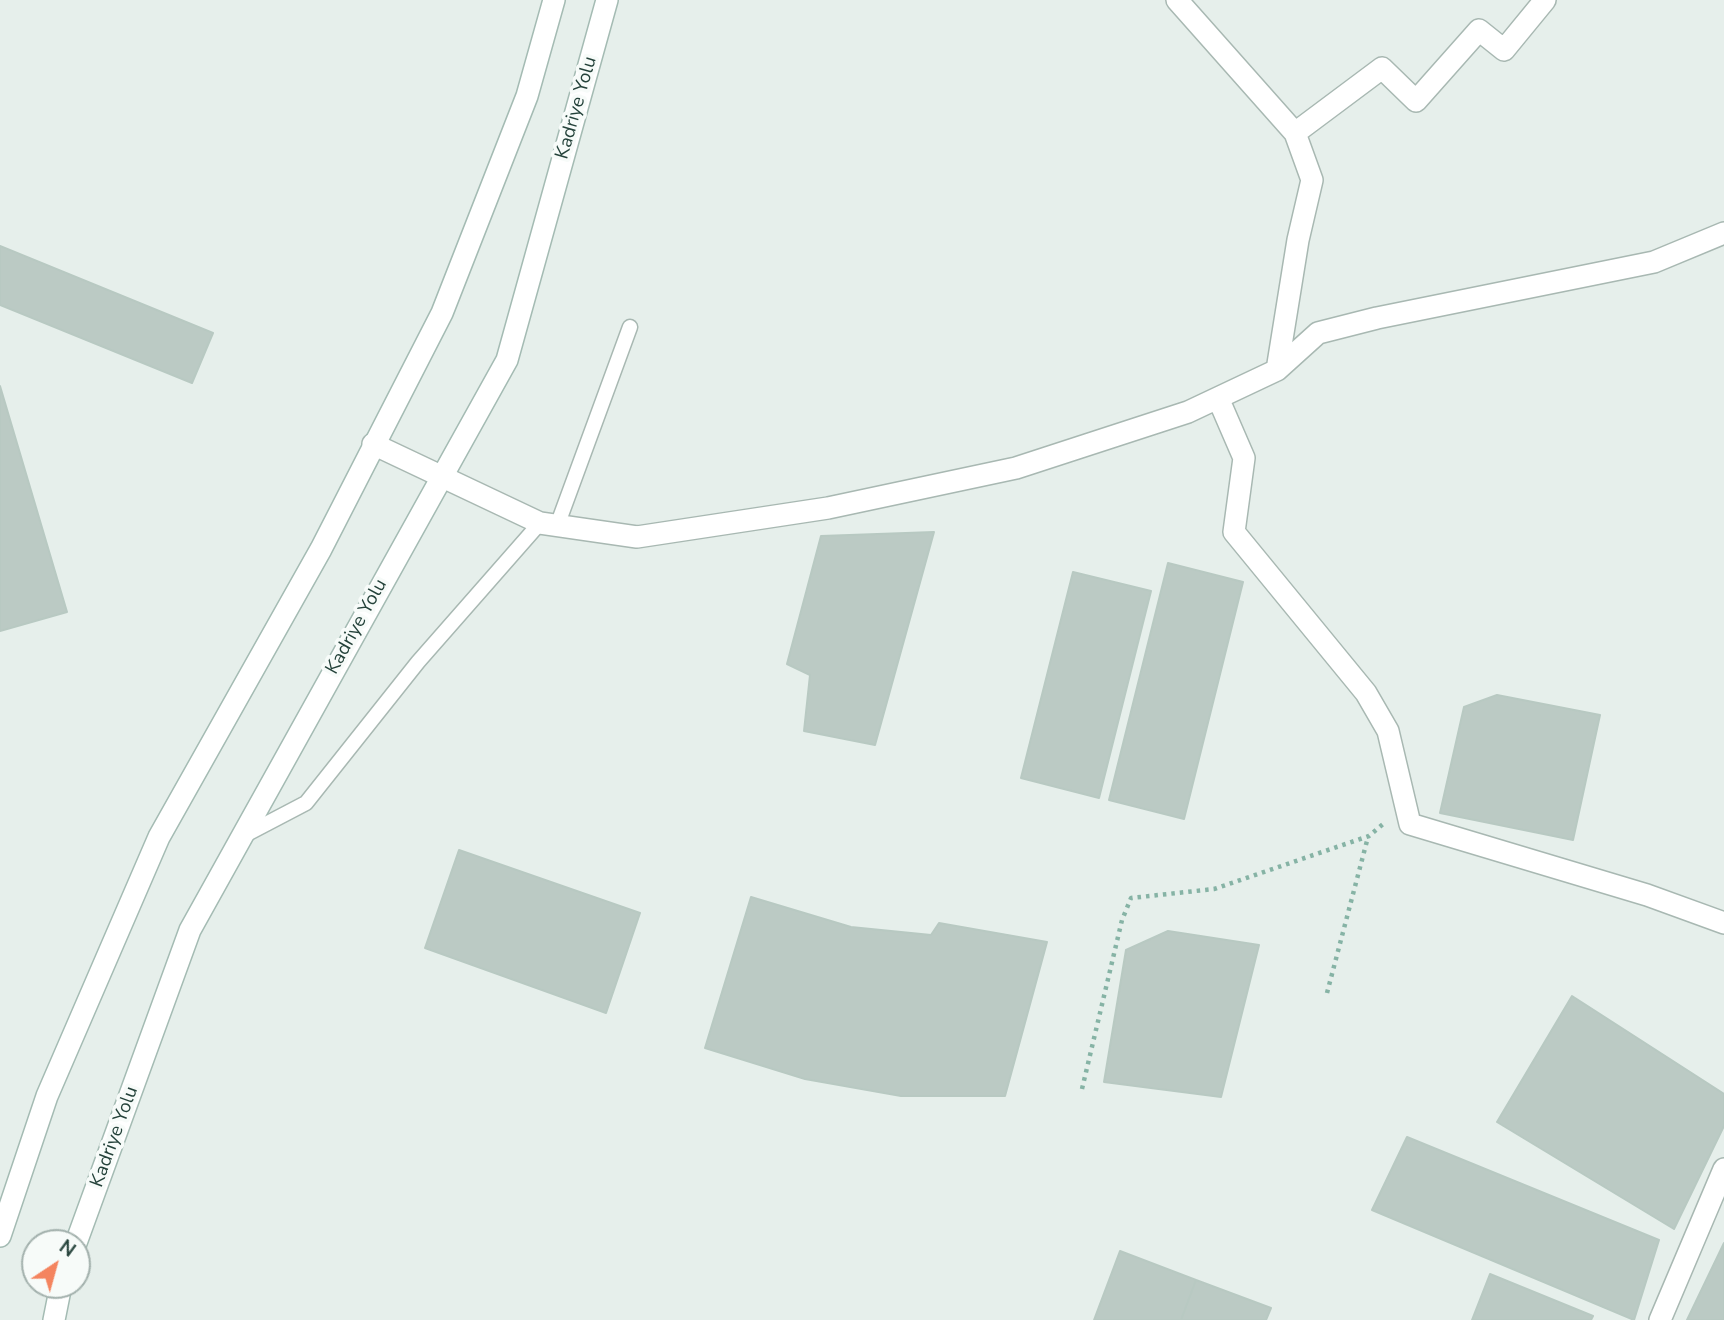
<!DOCTYPE html>
<style>
body{margin:0}
#map{position:relative;width:1724px;height:1320px;overflow:hidden;background:#e6efeb;font-family:"Nunito Sans",sans-serif}
canvas{display:block}
.north{position:absolute;left:21px;top:1229px;width:70px;height:70px;box-sizing:border-box;background:#f7fbf9;border:2px solid #a3b1ad;border-radius:50%;rotate:36deg;font-size:19px;font-weight:700;line-height:28px;text-align:center;color:#24423a}
.north::after{content:'';display:block;margin:auto;width:24px;height:32px;background:#f4845f;clip-path:polygon(50% 0,100% 100%,50% 72%,0 100%)}
</style>
<div id="map">
<canvas width="1724" height="1320"></canvas>
<div class="north">N</div>
</div>
<script>
const ctx = document.querySelector('canvas').getContext('2d');
ctx.lineJoin = 'round';
function fillPath(path, color) { ctx.fillStyle = color; ctx.fill(path, 'evenodd'); }
function trace(path, color, width, dash) { ctx.strokeStyle = color; ctx.lineWidth = width; ctx.lineCap = dash ? 'butt' : 'round'; ctx.setLineDash(dash || []); ctx.stroke(path); }
function drawText(font, color, halo, rows, align = 'center') {
  ctx.font = font + ' "Nunito Sans",sans-serif'; ctx.lineWidth = 7; ctx.setLineDash([]); ctx.textBaseline = 'middle'; ctx.strokeStyle = halo; ctx.fillStyle = color; for (const [text, x, y, turn = 0] of rows) {
    ctx.save(); ctx.translate(x, y); ctx.rotate((+turn || 0) * Math.PI / 180); ctx.textAlign = isNaN(turn) ? turn : align; if (halo) ctx.strokeText(text, 0, 0); ctx.fillText(text, 0, 0); ctx.restore();
  }
}
const building = new Path2D(`
 M0 246 213 333 192 383 0 305Z
 M0 386 67 612 0 631Z
 M934 532 875 745 804 731 810 675 787 664 821 536Z
 M1168 563 1243 582 1184 819 1109 800Z
 M1073 572 1151 591 1099 798 1021 778Z
 M1497 695 1600 715 1573 840 1440 813 1464 707Z
 M459 850 640 913 606 1013 425 948Z
 M751 897 851 927 931 935 939 923 1047 942 1005 1096H901L805 1079 705 1048Z
 M1168 931 1259 945 1221 1097 1104 1082 1126 950Z
 M1572 996 1724 1094V1126L1674 1229 1497 1122Z
 M1407 1137 1659 1240 1634 1320 1372 1210Z
 M1724 1243V1320H1687Z
 M1120 1251 1196 1280 1181 1320H1094Z
 M1490 1274 1593 1316 1591 1320H1472Z
 M1196 1280 1271 1308 1266 1320H1181Z`);
const path = new Path2D(`
 M1327 993 1368 837
 M1082 1089 1122 920 1131 898 1214 889 1369 836 1383 824`);
const service = new Path2D(`
 M557 526 630 327
 M243 836 306 803 418 662 540 523`);
const minor = new Path2D(`
 M1177 0 1295 133 1312 180 1298 240 1277 370
 M1295 133 1382 68 1416 101 1479 30 1504 50 1545 0
 M1218 398 1244 458 1234 532 1366 693 1388 731 1410 824 1647 895 1724 923
 M373 444 540 523 637 537 828 508 1016 468 1188 412 1277 370 1318 333 1377 318 1654 262 1724 233
 M1660 1320 1724 1169`);
const secondary = new Path2D(`
 M0 1236 47 1096 159 837 321 549 442 313 527 96 554 0
 M76 1243 190 930 507 360 607 0
 M54 1320 61 1285`);
const streetNames = [
 ["Kadriye Yolu",577,108,-74],
 ["Kadriye Yolu",357,627,-61],
 ["Kadriye Yolu",115,1137,-70]
];
fillPath(building, '#bbcac4');
trace(building, '#b8c9c2', 2);
trace(service, '#a8b8b2', 17);
trace(minor, '#a8b8b2', 24);
trace(secondary, '#a4bbb3', 24);
trace(path, '#86b3a5', 4.5, [3.5, 5]);
trace(service, '#fff', 14);
trace(minor, '#fff', 21);
trace(secondary, '#fff', 21);
drawText('19px', '#24423a', '#f7fbf9', streetNames);
</script>
